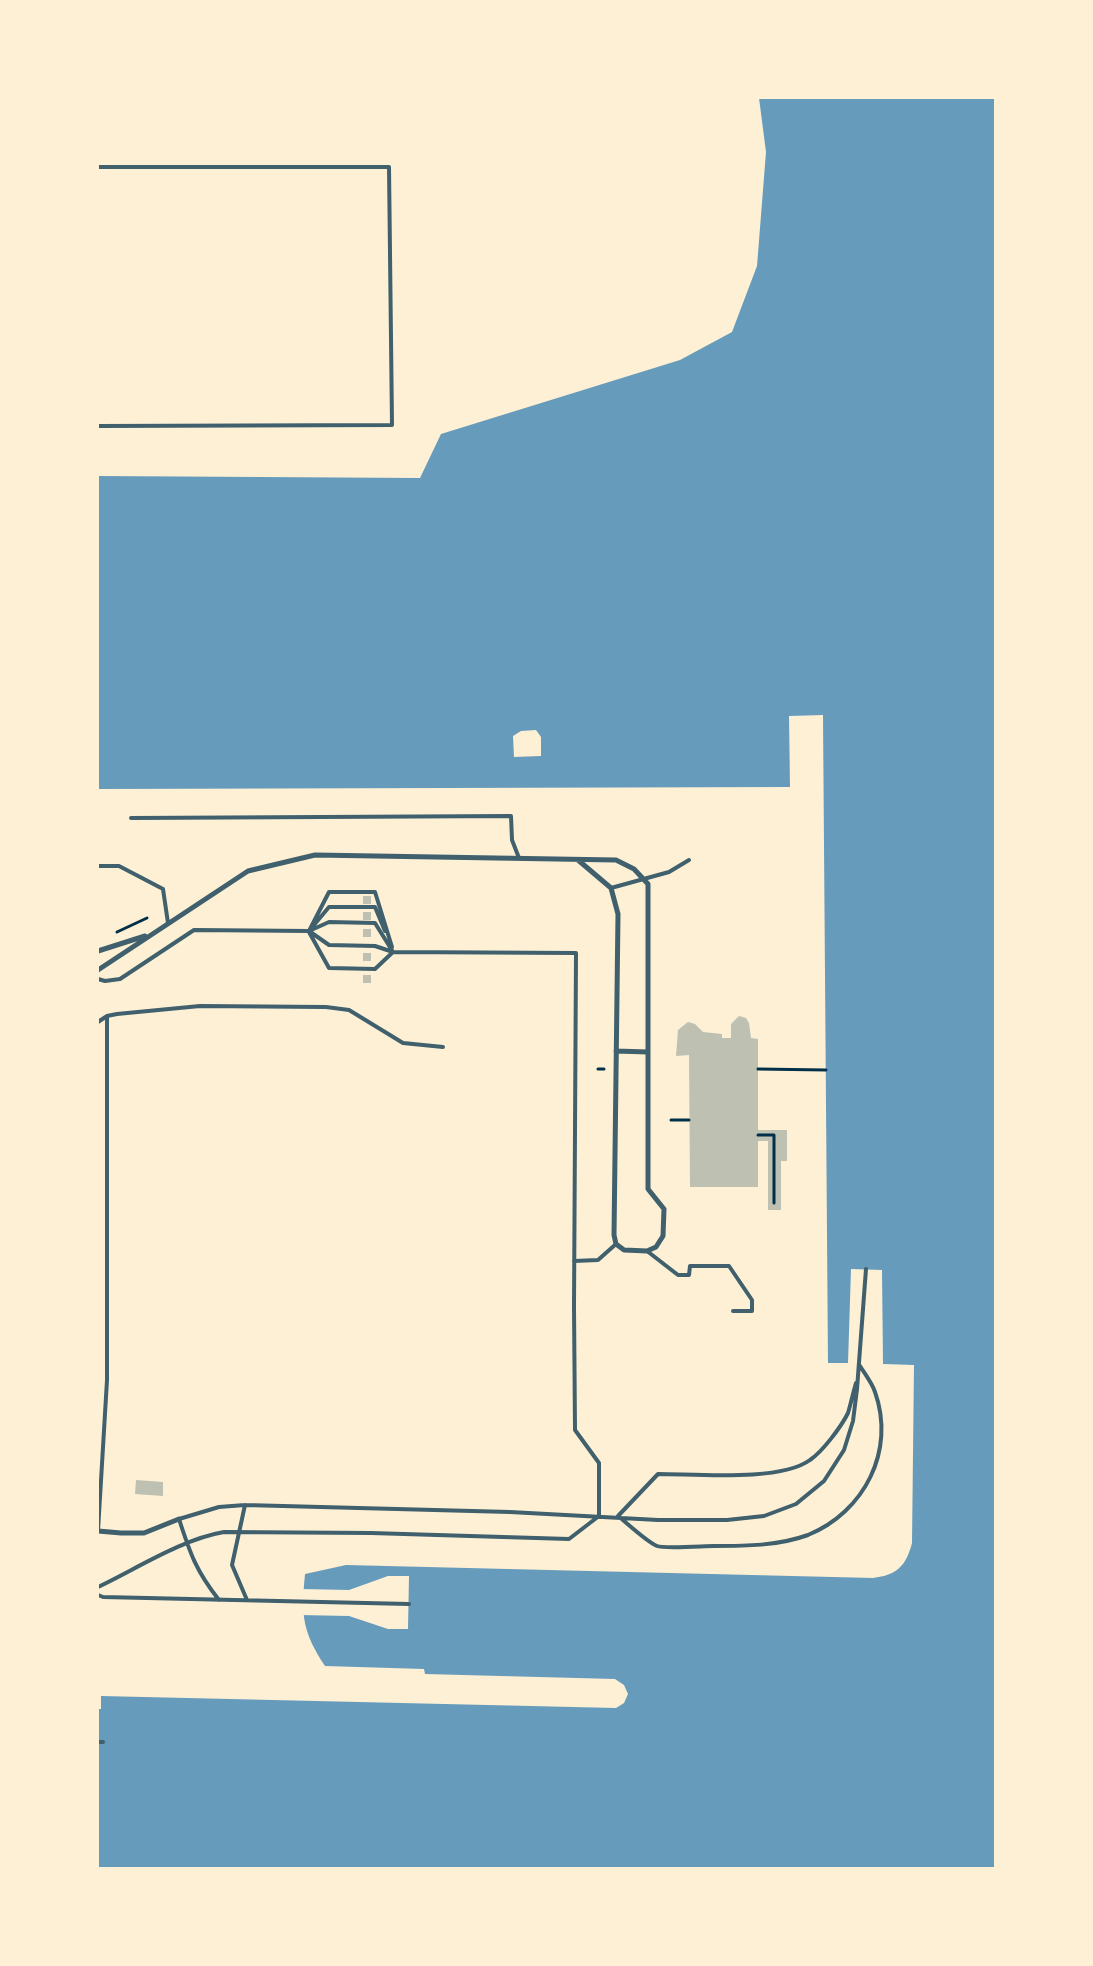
<!DOCTYPE html>
<style>
body{margin:0}
#map{position:relative;width:1093px;height:1966px;overflow:hidden;background:#fdf0d5;font-family:Ubuntu,sans-serif}
canvas{display:block}
.frame{position:absolute;inset:0;border:99px solid #fdf0d5;pointer-events:none}
</style>
<div id="map">
<canvas width="1093" height="1966"></canvas>
<div class="frame"></div>
</div>
<script>
const ctx = document.querySelector('canvas').getContext('2d');
ctx.lineJoin = 'round';
function fillPath(path, color) { ctx.fillStyle = color; ctx.fill(path, 'evenodd'); }
function trace(path, color, width, dash) { ctx.strokeStyle = color; ctx.lineWidth = width; ctx.lineCap = dash ? 'butt' : 'round'; ctx.setLineDash(dash || []); ctx.stroke(path); }
const water = new Path2D(`
 M759 98H995V1868H98V1709H101V1696L616 1708 624 1703 628 1694 624 1685 615 1679 425 1674 424 1669 325 1666C302 1631 301 1615 305 1574L346 1565 873 1578C897 1575 906 1566 912 1543L914 1365 883 1364 882 1270 851 1269 848 1363H828L823 715 789 716 790 787 98 789V476L420 478 441 434 680 360 732 332 757 266 766 152Z`);
const pier = new Path2D(`
 M536 730 541 737V756L514 757 513 736 521 731Z
 M388 1576H409L408 1629H388L349 1616 300 1615 301 1589 349 1590Z`);
const building = new Path2D(`
 M363 896H371V904H363Z
 M363 912H371V920H363Z
 M363 929H371V937H363Z
 M363 953H371V961H363Z
 M363 975H371V983H363Z
 M739 1016 746 1018 749 1023 751 1038 758 1039V1130H787V1161H781V1210H768V1141H758V1187H690L689 1055 676 1056 678 1030 688 1022 695 1024 703 1032 722 1034V1038H731V1024Z
 M136 1480 163 1482V1496L135 1494Z`);
const path = new Path2D(`
 M117 932 147 918
 M598 1069H604
 M758 1069 826 1070
 M671 1120H689
 M758 1135H774V1203`);
const service = new Path2D(`
 M98 167H389L392 425 98 426
 M131 818 511 816 512 840 519 858
 M98 866H119L163 889 168 923
 M611 888 669 872 689 860
 M314 925 329 907H375L385 931
 M309 931 329 945 375 946 393 952 576 953 574 1307 575 1430 599 1463V1516
 M309 931 329 892H375L392 947
 M309 932 329 968 375 969 393 952
 M98 979 105 981 120 979 194 930 309 931 329 922 375 923 393 952
 M98 1022 107 1016 117 1014 200 1006 326 1007 349 1010 403 1043 443 1047
 M647 1251 678 1275H689L690 1266H729L752 1300V1311H733
 M574 1261 598 1260 616 1244
 M245 1505 232 1565 247 1600
 M618 1516 658 1474C695 1474 780 1482 810 1460 823 1451 841 1427 848 1413 851 1403 853 1393 856 1383
 M618 1516C628 1524 647 1542 657 1546 664 1549 704 1546 714 1546 745 1546 778 1546 808 1535 864 1512 896 1451 875 1392 872 1383 865 1374 860 1366
 M98 1531 107 1380V1016
 M98 1587C136 1569 182 1539 224 1532L371 1533 569 1539 599 1516
 M98 1595 103 1597 409 1604
 M219 1600C196 1571 190 1553 179 1519L219 1507 245 1505 510 1512 658 1520H727L764 1516 796 1504 824 1481 844 1450 853 1421 857 1389 866 1269
 M98 1742H103`);
const minor = new Path2D(`
 M98 951 145 936
 M98 970 248 871 315 855 616 860 634 869 648 884V1189L664 1209 663 1236 656 1247 647 1251 624 1250 616 1244 614 1235 618 914 611 888 578 860
 M616 1051 648 1052
 M98 1531 121 1533H144L179 1519`);
fillPath(water, '#669bbc');
fillPath(pier, '#fdf0d5');
fillPath(building, '#bec0b2');
trace(path, '#003049', 3);
trace(service, '#3f606c', 4);
trace(minor, '#3f606c', 5);
</script>
